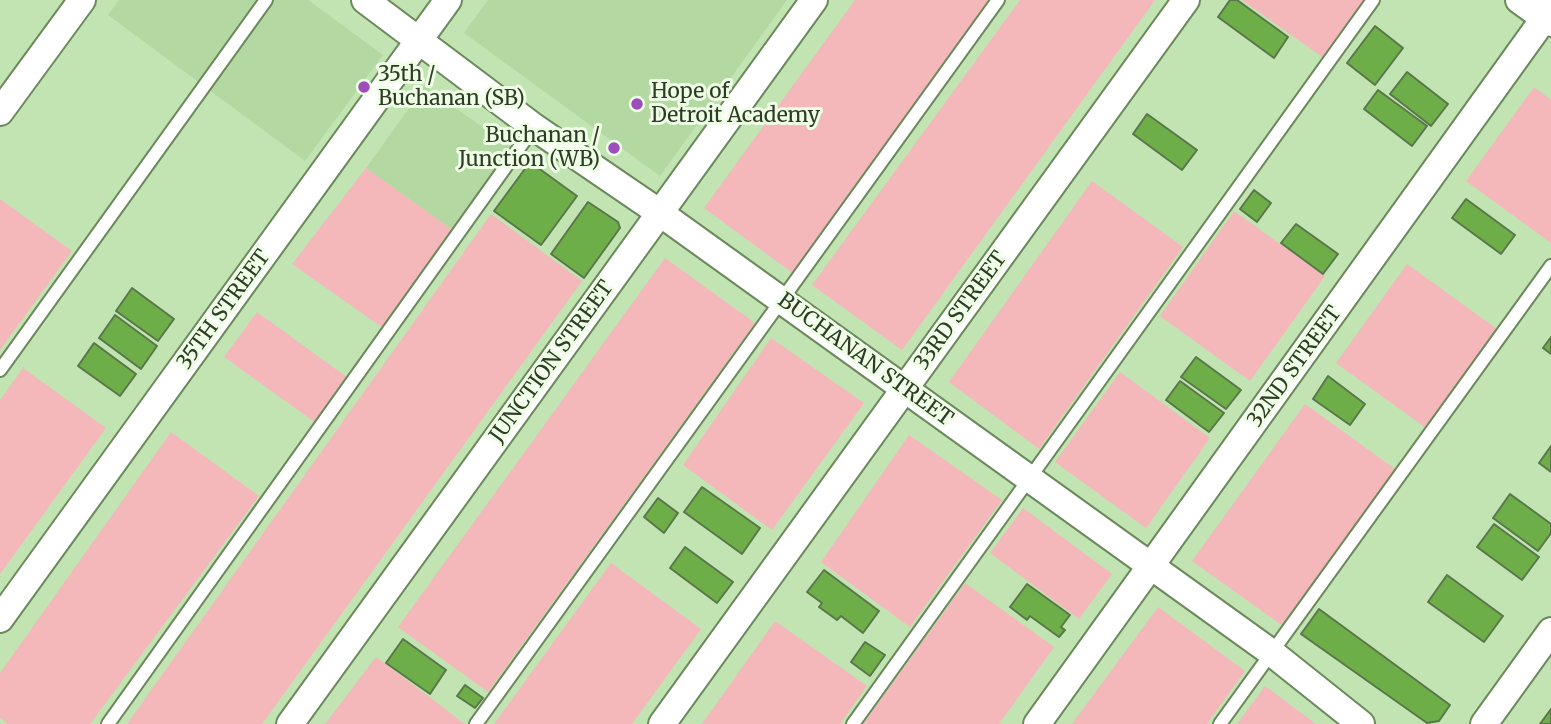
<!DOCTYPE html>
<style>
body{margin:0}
canvas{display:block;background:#c2e4b2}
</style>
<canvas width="1551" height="724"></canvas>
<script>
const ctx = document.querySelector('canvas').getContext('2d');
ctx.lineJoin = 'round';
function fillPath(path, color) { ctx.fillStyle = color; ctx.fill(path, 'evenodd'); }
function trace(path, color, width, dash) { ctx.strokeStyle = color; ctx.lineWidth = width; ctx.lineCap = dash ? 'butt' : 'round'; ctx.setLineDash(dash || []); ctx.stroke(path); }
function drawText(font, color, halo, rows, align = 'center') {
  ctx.font = font + ' Merriweather,serif'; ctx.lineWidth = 6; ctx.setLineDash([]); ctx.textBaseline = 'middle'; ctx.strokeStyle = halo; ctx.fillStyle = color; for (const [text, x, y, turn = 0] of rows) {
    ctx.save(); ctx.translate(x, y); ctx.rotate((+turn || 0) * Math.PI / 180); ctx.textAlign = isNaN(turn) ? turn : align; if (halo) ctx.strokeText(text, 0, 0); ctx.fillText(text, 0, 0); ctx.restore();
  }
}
const built = new Path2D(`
 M119 0H308L383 55 305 161 108 15Z
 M488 0H787L660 176 464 33Z
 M425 86 513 149 454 231 366 168Z`);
const green = new Path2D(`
 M855 0H992L794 274 704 208Z
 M1020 0H1155L902 350 812 285Z
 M1242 0H1367L1325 59Z
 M1534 87 1551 100V243L1466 181Z
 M366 168 454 231 383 328 292 264Z
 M1092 181 1183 247 1039 449 949 382Z
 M0 199 72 251 0 350Z
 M1234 211 1325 276 1250 381 1160 316Z
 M491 214 582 281 262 724H127Z
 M665 258 755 323 488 692 398 627Z
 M1407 264 1497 329 1426 428 1336 363Z
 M257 312 348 378 316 423 224 357Z
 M771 338 864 403 772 530 683 465Z
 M23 368 106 428 0 574V400Z
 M1120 372 1210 438 1146 528 1055 462Z
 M1305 404 1395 469 1283 626 1192 561Z
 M171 432 259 496 90 724H8L0 718V673Z
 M909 435 1002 500 910 627 821 562Z
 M1023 508 1112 574 1079 619 990 553Z
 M611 563 701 629 632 724H494Z
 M965 583 1054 647 999 724H863Z
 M1158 607 1245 671 1207 724H1072Z
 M775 621 867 686 840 724H702Z
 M376 657 465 724H325Z
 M1265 686 1316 724H1237Z`);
const building = new Path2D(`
 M1230 0H1237L1288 37 1274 58 1218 17Z
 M1375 26 1403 48 1375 85 1347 63Z
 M1407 72 1448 104 1431 126 1390 94Z
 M1378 90 1427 126 1412 146 1364 109Z
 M1147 114 1197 150 1182 170 1133 134Z
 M530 162 577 196 541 245 494 211Z
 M1254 190 1271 203 1257 222 1240 209Z
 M1466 199 1515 235 1501 254 1452 218Z
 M588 202 618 222 620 228 584 278 551 254Z
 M1296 224 1338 254 1323 274 1281 243Z
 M132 288 174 319 158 341 116 311Z
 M115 315 157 346 141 369 99 338Z
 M1551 337V354L1543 348Z
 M94 343 136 374 120 396 78 366Z
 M1196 357 1241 390 1226 409 1181 377Z
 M1328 376 1365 404 1350 425 1313 399Z
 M1180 381 1224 413 1209 432 1166 400Z
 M1551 446V472L1539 463Z
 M702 487 760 528 742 554 684 512Z
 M1510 494 1551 524V533L1538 551 1493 518Z
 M658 498 678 513 664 533 644 517Z
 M1494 524 1539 557 1522 580 1477 547Z
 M685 547 733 582 717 603 670 568Z
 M824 570 879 611 863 633 841 616 837 620 819 607 822 603 807 592Z
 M1447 575 1503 616 1484 642 1428 602Z
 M1027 584 1070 615 1061 627 1065 630 1059 637 1030 616 1027 620 1010 607Z
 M1319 609 1450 705 1439 721 1427 723 1301 634Z
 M403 639 446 670 430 694 386 663Z
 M865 642 885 655 870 676 851 662Z
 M465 685 483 698 475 708 457 696Z
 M1551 709V724H1540Z`);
const service = new Path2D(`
 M0 370 266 0
 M108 724 534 127
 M476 724 998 0
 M853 724 1373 0
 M1220 724 1551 266`);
const minor = new Path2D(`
 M365 0 534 127 660 213 1272 653 1361 724
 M1519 0 1551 23
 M0 112 82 0
 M0 619 448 0
 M290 724 814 0
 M662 724 1186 0
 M1037 724 1551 9
 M1484 724 1551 631`);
const markers = [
 [364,87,7,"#9d4dbc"],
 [637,104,7,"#9d4dbc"],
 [614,148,7,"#9d4dbc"]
];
const poiNames = [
 ["35th /",378,75],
 ["Buchanan (SB)",378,99],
 ["Hope of",651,92],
 ["Detroit Academy",651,116],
 ["Buchanan /",600,136,"right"],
 ["Junction (WB)",600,160,"right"]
];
const streetNames = [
 ["35TH STREET",224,310,-54],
 ["33RD STREET",961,311,-54],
 ["BUCHANAN STREET",865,360,36],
 ["JUNCTION STREET",552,362,-54],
 ["32ND STREET",1295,367,-54]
];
fillPath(built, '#b3d8a1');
fillPath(green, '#f4b7ba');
fillPath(building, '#6eae48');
trace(building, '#59774a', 2);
trace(service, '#6b895c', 16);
trace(minor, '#6b895c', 30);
trace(service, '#fff', 12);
trace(minor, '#fff', 26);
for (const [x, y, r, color] of markers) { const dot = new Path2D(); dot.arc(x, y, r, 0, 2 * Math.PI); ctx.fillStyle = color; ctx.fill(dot); trace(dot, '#eeffe6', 2.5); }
drawText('21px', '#2e3b27', '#eeffe6', poiNames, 'left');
drawText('21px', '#2e3b27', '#eeffe6', streetNames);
</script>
